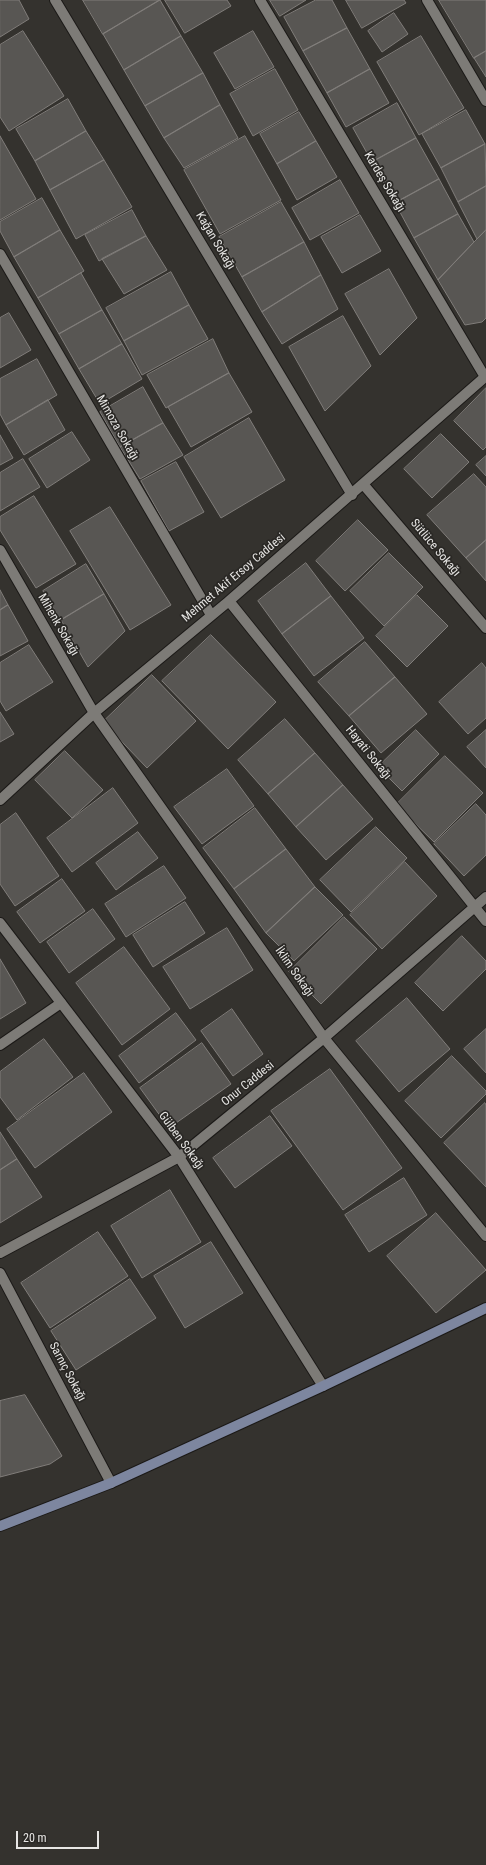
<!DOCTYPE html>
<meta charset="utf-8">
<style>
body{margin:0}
#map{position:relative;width:486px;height:1865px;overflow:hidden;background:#34322e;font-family:"Roboto Condensed",sans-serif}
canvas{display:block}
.scale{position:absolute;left:16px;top:1831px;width:83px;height:18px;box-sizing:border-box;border:2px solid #e7e6e4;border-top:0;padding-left:5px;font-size:12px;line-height:14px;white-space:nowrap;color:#e7e6e4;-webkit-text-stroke:3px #2a2825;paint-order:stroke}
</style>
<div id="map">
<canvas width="486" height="1865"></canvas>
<div class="scale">20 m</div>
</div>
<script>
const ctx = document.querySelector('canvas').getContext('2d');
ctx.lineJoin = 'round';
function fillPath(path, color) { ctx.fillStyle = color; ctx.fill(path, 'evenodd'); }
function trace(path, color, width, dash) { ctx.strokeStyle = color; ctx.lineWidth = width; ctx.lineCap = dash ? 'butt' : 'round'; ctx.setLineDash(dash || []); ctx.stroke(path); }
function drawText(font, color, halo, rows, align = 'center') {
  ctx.font = font + ' "Roboto Condensed",sans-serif'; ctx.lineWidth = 3.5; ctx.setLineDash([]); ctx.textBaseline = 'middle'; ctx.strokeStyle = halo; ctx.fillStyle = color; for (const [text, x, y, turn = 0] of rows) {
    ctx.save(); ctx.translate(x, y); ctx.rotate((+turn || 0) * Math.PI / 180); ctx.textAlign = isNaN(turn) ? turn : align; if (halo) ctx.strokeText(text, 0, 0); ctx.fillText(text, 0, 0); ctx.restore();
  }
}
const building = new Path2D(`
 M0 0H19L29 19 0 37Z
 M83 0H160L103 34Z
 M160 0 181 36 124 70 103 34Z
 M165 0H227L231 6 185 33Z
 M270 0H306L280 16Z
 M316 0H332L347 28 303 51 284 17Z
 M346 0H404L406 3 362 28Z
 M439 0H486V51L474 58Z
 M394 13 408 34 382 52 368 31Z
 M347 28 370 69 327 93 303 51Z
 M23 31 64 96 9 131 0 117V45Z
 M253 31 274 67 235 89 214 53Z
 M181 36 203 73 145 106 124 70Z
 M421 36 464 108 419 135 377 62Z
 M486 51V77L474 58Z
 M275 69 298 110 253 136 230 94Z
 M370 69 389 103 346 127 327 93Z
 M203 73 220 105 164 138 145 106Z
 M68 99 86 131 35 161 16 129Z
 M397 103 416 138 372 162 353 128Z
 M220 105 238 138 184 168 164 138Z
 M466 110 485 144 441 168 422 134Z
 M299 112 316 141 277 164 260 134Z
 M86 131 104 160 50 190 35 161Z
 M0 136 36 199 0 220Z
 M245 136 281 200 220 234 184 170Z
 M416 138 439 179 395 203 372 162Z
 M316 141 337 177 297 200 277 164Z
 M485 144 486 186 458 202 441 168Z
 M104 160 132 207 76 239 50 190Z
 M439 179 458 214 414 238 395 203Z
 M340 180 359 213 310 240 292 208Z
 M486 186V230L477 239 458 202Z
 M42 198 60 230 14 257 0 231V222Z
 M281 202 304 242 242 277 219 237Z
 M132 210 146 236 99 261 85 235Z
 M458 214 474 242 438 280 414 238Z
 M360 215 381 251 342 273 321 237Z
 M60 230 84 271 38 298 14 257Z
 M486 230V318L482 322 465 325 438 280Z
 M146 236 167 270 124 294 102 259Z
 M304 242 321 275 262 312 242 277Z
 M389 269 417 318 380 355 345 294Z
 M171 272 189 305 124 341 106 308Z
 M81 273 102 310 59 334 38 298Z
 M321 275 338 309 282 344 262 312Z
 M189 305 208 339 142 375 124 341Z
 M102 310 122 344 79 369 59 334Z
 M9 313 31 350 0 368V318Z
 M343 316 371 366 325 411 289 347Z
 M213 339 229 373 166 408 147 375Z
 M122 344 142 379 100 404 79 369Z
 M37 359 57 395 6 425 0 414V379Z
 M229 373 252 412 191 447 168 407Z
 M143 387 163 423 120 447 100 412Z
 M486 388V447L483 450 454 421Z
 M48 400 65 430 24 455 6 425Z
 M249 418 285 480 221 518 184 457Z
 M163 423 183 455 140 479 120 447Z
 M72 432 90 460 47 488 29 459Z
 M441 434 469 462 432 498 404 469Z
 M0 435 13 458 0 465Z
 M486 456V476L476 465Z
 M23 459 40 487 0 511V473Z
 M176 462 204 512 169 531 141 481Z
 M474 474 486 487V540L466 558 427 515Z
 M34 496 76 564 36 588 0 530V517Z
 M110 507 171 605 130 630 70 531Z
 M358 520 388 550 345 591 316 561Z
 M486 540V581L466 558Z
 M389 553 423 587 384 626 350 591Z
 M306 563 331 596 282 634 258 601Z
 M86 564 104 594 61 620 43 591Z
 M0 590 8 605 0 610Z
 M104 594 125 631 88 667 61 620Z
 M417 595 448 626 407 667 376 636Z
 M331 596 364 638 314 676 282 634Z
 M8 605 28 641 0 656V610Z
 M211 635 276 702 228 749 162 681Z
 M365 642 395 677 349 716 318 682Z
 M29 645 53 682 6 711 0 701V663Z
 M482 663 486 668V718L468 734 439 702Z
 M152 675 196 721 147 768 103 722Z
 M395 677 427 714 381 753 349 716Z
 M0 712 14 734 0 742Z
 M285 719 315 753 268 794 238 760Z
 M416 730 439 754 402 791 378 767Z
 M486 730V768L467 747Z
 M65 751 103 790 72 818 35 780Z
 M315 753 343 785 296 827 268 794Z
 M445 756 483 793 434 842 396 805Z
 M227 769 254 806 202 844 174 807Z
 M343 785 373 819 326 860 296 827Z
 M113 788 138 823 72 872 47 838Z
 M476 804 486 815V855L464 876 434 844Z
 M255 808 286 849 234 889 203 848Z
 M16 813 59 876 15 906 0 884V825Z
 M376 827 407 858 351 912 320 880Z
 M138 832 158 858 116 890 96 863Z
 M286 849 315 887 266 933 234 889Z
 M405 862 437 896 382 949 350 915Z
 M164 866 186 898 126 937 105 904Z
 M62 879 85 911 40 943 17 912Z
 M315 887 343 915 294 961 266 933Z
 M185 902 205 933 153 967 133 935Z
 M93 909 115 939 69 973 47 942Z
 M344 917 377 949 321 1004 289 972Z
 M227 928 253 970 190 1009 163 967Z
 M462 936 486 961V969L443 1011 415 983Z
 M124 947 170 1009 122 1045 76 983Z
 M0 959 26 1003 0 1019Z
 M407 998 450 1049 399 1092 356 1041Z
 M232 1009 263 1054 233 1076 201 1031Z
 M176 1013 196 1040 139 1083 119 1056Z
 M486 1029V1073L464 1049Z
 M44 1039 73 1077 17 1120 0 1097V1072Z
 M202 1043 231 1084 169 1128 140 1088Z
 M452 1056 486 1091V1094L441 1138 405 1101Z
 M330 1069 402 1168 343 1210 271 1111Z
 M84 1073 112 1112 35 1168 7 1129Z
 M485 1103 486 1105V1187L444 1143Z
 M270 1116 292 1146 235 1188 213 1158Z
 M0 1132 17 1159 0 1170Z
 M17 1159 42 1197 0 1223V1170Z
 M404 1178 427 1215 369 1252 345 1215Z
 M170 1190 201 1242 142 1278 111 1226Z
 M436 1213 486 1270 436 1313 387 1256Z
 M98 1232 128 1276 50 1328 21 1283Z
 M211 1242 243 1293 185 1328 154 1276Z
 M130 1279 156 1318 76 1370 51 1331Z
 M25 1395 62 1456 50 1464 0 1477V1401Z`);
const service = new Path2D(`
 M0 1045 61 1003`);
const minor = new Path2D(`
 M55 0 352 495
 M260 0 485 377
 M427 0 486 101
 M0 254 211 615
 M363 484 486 628
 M0 550 94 713 324 1038 486 1236
 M229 601 486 921
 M0 800 94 713 229 601 486 376
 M0 923 179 1157 323 1386
 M0 1253 179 1157 324 1038 486 897
 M0 1273 111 1483`);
const secondary = new Path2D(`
 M0 1526 111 1483 323 1386 486 1308`);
const streetNames = [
 ["Kardeş Sokağı",384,182,59],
 ["Kağan Sokağı",215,241,59],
 ["Mimoza Sokağı",117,428,60],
 ["Sütlüce Sokağı",435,548,50],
 ["Mehmet Akif Ersoy Caddesi",234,578,-40],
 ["Mihenk Sokağı",58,625,60],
 ["Hayati Sokağı",368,753,51],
 ["İklim Sokağı",294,972,55],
 ["Onur Caddesi",248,1084,-39],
 ["Gülben Sokağı",181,1141,54],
 ["Sarnıç Sokağı",67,1372,62]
];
fillPath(building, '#585653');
trace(building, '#807d7a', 1);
trace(service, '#1b1917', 12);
trace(minor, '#1b1917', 12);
trace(secondary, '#1b1917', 12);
trace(service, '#7d7b77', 10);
trace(minor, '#7d7b77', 10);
trace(secondary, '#7d869f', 10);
drawText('12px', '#e7e6e4', '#2a2825', streetNames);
</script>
